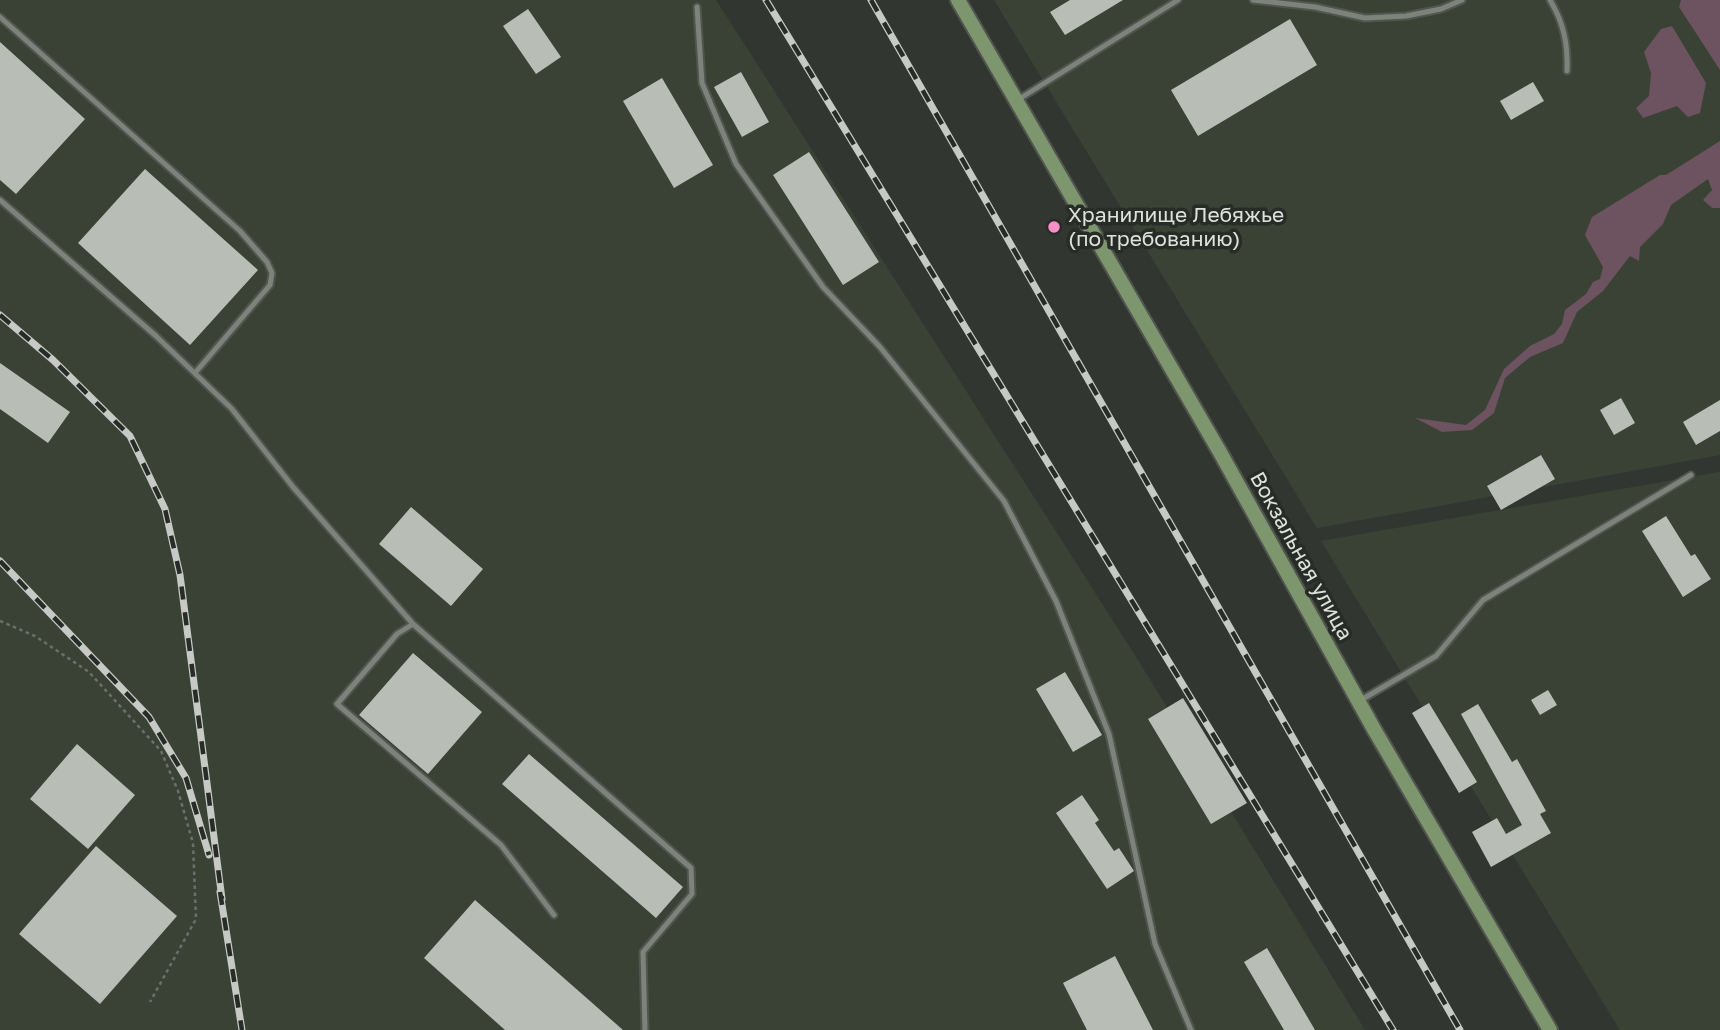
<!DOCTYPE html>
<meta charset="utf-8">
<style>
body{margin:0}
canvas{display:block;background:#323630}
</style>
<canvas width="1720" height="1030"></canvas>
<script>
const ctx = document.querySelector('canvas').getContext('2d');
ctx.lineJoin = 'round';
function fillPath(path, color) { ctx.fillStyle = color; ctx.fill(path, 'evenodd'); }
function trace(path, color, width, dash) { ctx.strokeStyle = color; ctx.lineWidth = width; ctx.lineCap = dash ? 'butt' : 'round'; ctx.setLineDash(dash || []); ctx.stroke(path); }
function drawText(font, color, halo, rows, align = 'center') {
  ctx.font = font + ' "Golos Text",sans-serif'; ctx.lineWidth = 7; ctx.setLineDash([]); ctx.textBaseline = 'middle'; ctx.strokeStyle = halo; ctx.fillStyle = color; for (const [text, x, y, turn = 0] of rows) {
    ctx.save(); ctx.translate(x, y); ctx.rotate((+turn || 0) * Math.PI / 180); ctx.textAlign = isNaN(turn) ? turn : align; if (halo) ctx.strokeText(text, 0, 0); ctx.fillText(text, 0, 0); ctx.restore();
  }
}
const built = new Path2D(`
 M0 0H716L1133 652 1365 1030H0Z
 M994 0H1720V455L1317 528Z
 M1720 472V1030H1620L1321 541Z`);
const water = new Path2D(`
 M1681 0H1720V70L1679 7Z
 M1672 26 1706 83 1700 113 1688 117 1677 106 1643 118 1636 108 1649 96 1651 73 1644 52 1661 29Z
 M1720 141V208H1712L1703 200 1712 190 1708 179 1671 205 1663 224 1640 247 1639 261 1630 256 1603 291 1577 312 1563 343 1530 357 1505 378 1494 413 1472 430 1442 432 1415 418 1466 425 1485 410 1504 369 1530 346 1554 334 1562 324 1565 310 1586 294 1593 282 1600 279 1603 267 1585 235 1592 217 1660 175H1666Z`);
const building = new Path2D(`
 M1070 0H1123L1065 35 1050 12Z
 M528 9 561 57 536 74 503 26Z
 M1290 19 1317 65 1198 136 1171 90Z
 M0 42 85 119 16 194 0 180Z
 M741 72 769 122 742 137 714 87Z
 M662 78 713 165 674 188 623 101Z
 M1533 82 1544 101 1511 120 1500 101Z
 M809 152 879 262 843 285 773 175Z
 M145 169 258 270 190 345 78 243Z
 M0 363 70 412 48 443 0 409Z
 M1621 398 1635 423 1614 435 1600 410Z
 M1720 400V431L1696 445 1683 422Z
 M1541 455 1555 479 1501 510 1487 486Z
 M411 507 483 569 451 606 379 544Z
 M1666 516 1691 556 1695 554 1711 579 1683 597 1642 531Z
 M413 653 482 712 428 774 359 715Z
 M1065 672 1102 735 1073 752 1036 689Z
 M1548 690 1557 705 1540 715 1531 700Z
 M1183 698 1247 803 1211 824 1148 719Z
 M1429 703 1477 782 1459 793 1412 713Z
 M1478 704 1512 762 1517 759 1546 811 1540 814 1551 833 1491 867 1472 832 1497 818 1506 834 1522 825 1461 714Z
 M77 744 135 795 88 849 30 799Z
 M529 754 683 887 656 918 502 784Z
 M1082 795 1099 820 1095 823 1114 851 1119 848 1134 871 1107 889 1056 813Z
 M96 846 177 916 100 1004 19 934Z
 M475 900 623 1030H505L424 958Z
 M1267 948 1315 1030H1284L1244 962Z
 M1115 956 1153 1030H1087L1063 983Z`);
const path = new Path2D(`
 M0 621 35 636 89 672 161 751 178 791 193 843 196 919 150 1002`);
const lane = new Path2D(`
 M1253 0 1315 7 1365 18 1406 16 1441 9 1462 0
 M1550 0C1564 23 1568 45 1567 71
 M697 7 702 83 736 164 823 287 880 347 1004 501 1056 601 1109 734 1155 944 1191 1030
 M0 17 240 231 267 262 272 273 270 285 195 373
 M1019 99 1178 0
 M0 200 156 336 232 409 293 487 413 624
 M1361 700 1436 656 1483 600 1691 475
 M554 915 501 845 337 704 397 634 413 624 691 868 692 894 643 952 645 1030`);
const secondary = new Path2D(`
 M958 0 1221 454 1375 731 1550 1030`);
const rail = new Path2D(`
 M766 0 1393 1030
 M871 0 1460 1030
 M0 315 53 360 130 436 165 509 180 575 222 899
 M0 561 149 717 186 778 209 855
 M220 892 242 1030`);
const markers = [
 [1054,227,7,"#fa8fc7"]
];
const poiNames = [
 ["Хранилище Лебяжье",1068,215],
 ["(по требованию)",1068,239]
];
const streetNames = [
 ["Вокзальная улица",1301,556,61]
];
fillPath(built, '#3a4236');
fillPath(water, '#6d525f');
fillPath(building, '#b8bdb5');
trace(lane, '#51554f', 9);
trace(secondary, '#51554f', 18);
trace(path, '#6c6f6a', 2.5, [3.5, 3.5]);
trace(lane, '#7d827b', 5);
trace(secondary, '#7e966e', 14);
trace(rail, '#c6c9c4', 7);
trace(rail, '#282c26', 4.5, [13]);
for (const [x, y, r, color] of markers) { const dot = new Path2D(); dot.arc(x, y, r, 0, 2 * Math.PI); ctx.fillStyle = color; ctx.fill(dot); trace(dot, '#282c26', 2.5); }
drawText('21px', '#dfe1dd', '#282c26', poiNames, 'left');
drawText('21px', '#dfe1dd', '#282c26', streetNames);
</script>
